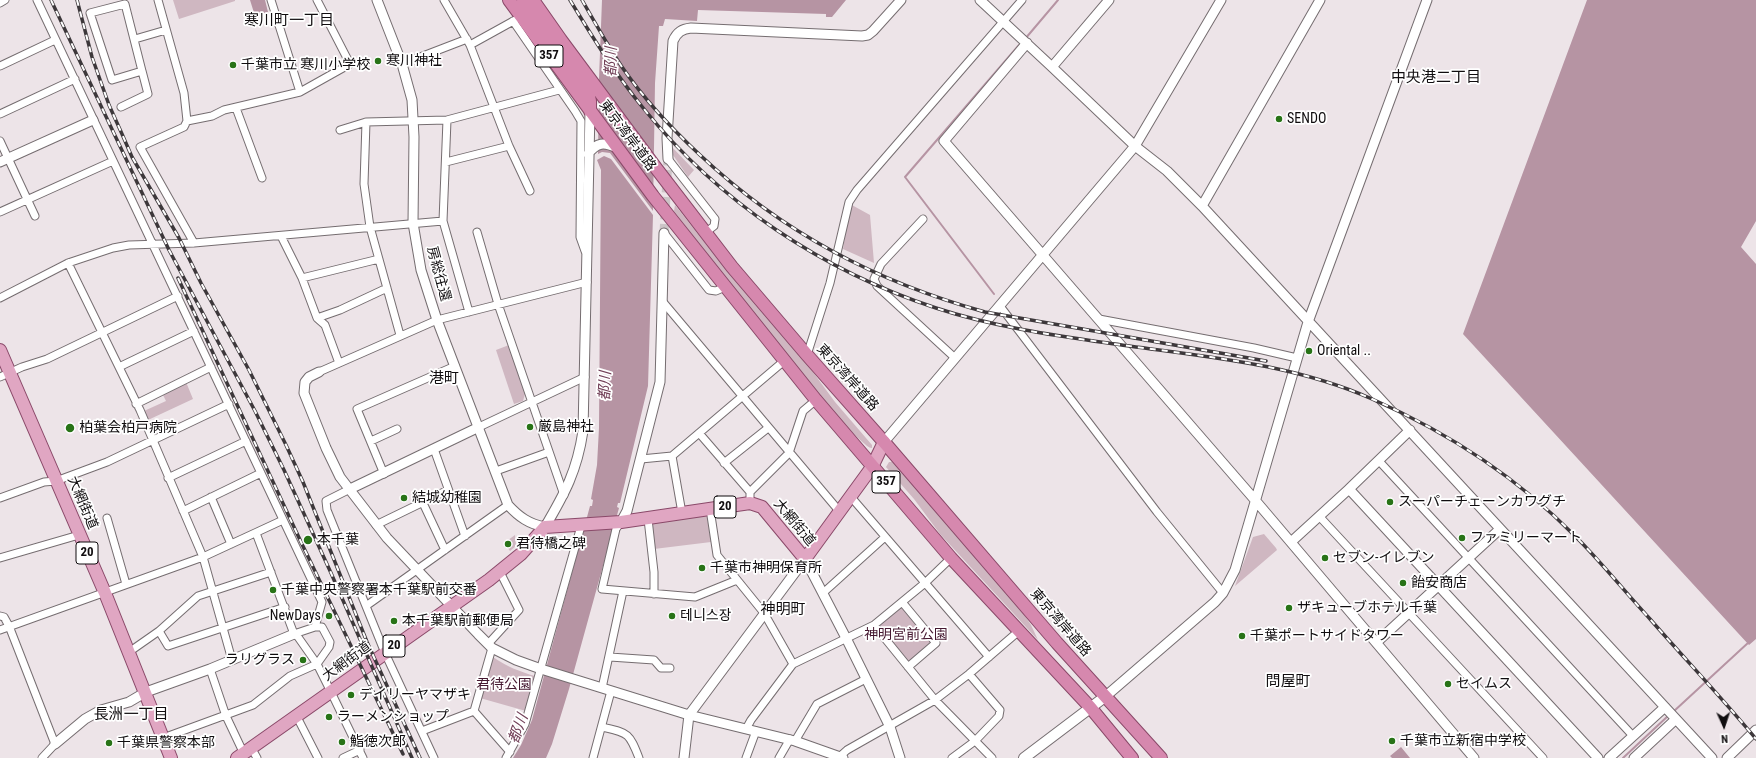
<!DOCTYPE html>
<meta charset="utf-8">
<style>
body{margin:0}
#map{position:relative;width:1756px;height:758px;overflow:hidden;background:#ede4e8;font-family:"Roboto Condensed",sans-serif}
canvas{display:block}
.north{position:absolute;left:1704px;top:706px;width:40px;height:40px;-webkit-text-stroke:3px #fff;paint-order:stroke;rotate:177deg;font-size:11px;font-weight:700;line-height:16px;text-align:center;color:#100d0f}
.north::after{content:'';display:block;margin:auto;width:14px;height:18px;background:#100d0f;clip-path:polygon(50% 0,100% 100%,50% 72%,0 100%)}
</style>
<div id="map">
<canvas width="1756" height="758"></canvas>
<div class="north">N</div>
</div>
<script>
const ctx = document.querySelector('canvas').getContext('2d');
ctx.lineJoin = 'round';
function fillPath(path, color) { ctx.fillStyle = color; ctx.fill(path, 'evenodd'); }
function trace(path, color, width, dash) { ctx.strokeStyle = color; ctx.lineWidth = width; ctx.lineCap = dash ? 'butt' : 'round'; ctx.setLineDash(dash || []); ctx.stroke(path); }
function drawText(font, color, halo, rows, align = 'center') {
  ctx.font = font + ' "Roboto Condensed","Noto Sans JP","Noto Sans KR",sans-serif'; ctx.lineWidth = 3.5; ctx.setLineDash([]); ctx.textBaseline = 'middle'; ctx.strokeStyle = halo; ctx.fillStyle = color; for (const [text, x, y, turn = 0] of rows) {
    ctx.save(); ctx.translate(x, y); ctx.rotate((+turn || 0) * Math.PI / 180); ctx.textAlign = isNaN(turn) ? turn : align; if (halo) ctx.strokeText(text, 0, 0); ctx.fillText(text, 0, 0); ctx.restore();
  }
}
const green = new Path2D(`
 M173 0H235V1L179 19Z
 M671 146 694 170 688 177 673 155Z
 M850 204 870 215 874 263 843 249Z
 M675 205 724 267 807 364 835 402 872 445V448C855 448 696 239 674 211Z
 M509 345 525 394 523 401 514 404 496 350Z
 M186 382 193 399 148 420 144 411 166 401 162 393Z
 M889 462H892L1023 613 1031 625 1038 640 940 534 914 499 886 467Z
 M704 515 707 517 711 542 654 549 651 523Z
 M1264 534 1276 548 1277 550 1235 586 1253 537Z
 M515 535 516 546 510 551 504 543Z
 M904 606 932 641V645L910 662 908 661 881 628 880 623 900 607Z
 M493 657C506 666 520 672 535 676L526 711 480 698Z`);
const water = new Path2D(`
 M250 0H265L268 12 255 16Z
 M602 0H846L832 17H826V14L698 10 697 21 665 19 663 26H659L655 83 653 211 610 153 602 152 598 154 599 79Z
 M1587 0H1756V221L1741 247 1756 264V639L1749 645 1463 334Z
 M604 156 611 159 653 215 648 386 620 503H618L617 507 619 508 569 689 552 744 546 758H513L521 745 532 720 590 506H592L593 500 591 499 597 465 599 428 601 170 597 160Z
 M1401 747 1410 758H1392L1390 756Z`);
const stream = new Path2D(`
 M1025 39 1058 0
 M994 294 905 177 1019 45
 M1673 712 1749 642
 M1623 758 1669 715`);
const tertiaryTunnel = new Path2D(`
 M664 233 668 159`);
const minor = new Path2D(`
 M37 0 322 602 315 627
 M158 0 184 93 187 121 184 127 140 147 194 243
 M271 0 300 92
 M444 0 470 45 509 146 530 191
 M0 3 5 0
 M125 4 142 71 112 80 90 13Z
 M513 21 575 111 581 121 580 237 585 251
 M135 39 166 30
 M470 45 517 19
 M402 64 467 39
 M0 66 55 40
 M121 107 148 94 142 71
 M236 108 262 178
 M0 114 75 79
 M447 120 443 221 469 312
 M187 121 212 116 224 110 300 92 350 64 317 0
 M366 122 364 184 370 227 400 335
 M340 130 366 122 447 120 559 90
 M0 141 35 216
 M668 159 715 219 714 226 705 233
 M446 162 509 146
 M0 212 113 161
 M923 219 881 264 874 279 877 286 955 358
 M477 232 498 304 564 495
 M664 233 709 290 716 291 725 287
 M281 236 302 278 317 318 325 325 339 363
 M68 263 140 410 203 557 232 660
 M302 278 379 259
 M0 298 68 263 113 248 129 245 194 243 443 221
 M663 302 840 512
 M1000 306 1157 512 1223 593
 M317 318 340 310 387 288
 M1099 319 1254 348 1297 358
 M807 355 830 283 849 202 857 190 1022 0
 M119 367 194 331
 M319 372 437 320 587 282
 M0 377 22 367 47 359 178 296
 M136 404 211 367
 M479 427 585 377
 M699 433 750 492V497
 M371 441 397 429
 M434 449 465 536
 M672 456 682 513
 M641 459 672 456 784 361
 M1379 461 1633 736
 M724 463 768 428
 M496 471 549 452
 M384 474 357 409 455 366
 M168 478 246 441
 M350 489 326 501 327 510 385 653 434 758
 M750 492 789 453 803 411 816 400
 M211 497 231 544
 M851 497 989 657
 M0 498 44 482 56 481 107 462 229 404
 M423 503 445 550
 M710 509 717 555 764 613 793 664
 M183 511 261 473
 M1319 516 1543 758
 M107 518 126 584
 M648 519 654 572V594
 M621 522 616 529 602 589 695 597 737 580
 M376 525 448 490
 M256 533 294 634 298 637 317 664 331 692 363 758
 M0 558 79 535
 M823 593 885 537
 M902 602 936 643 908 667
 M366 606 508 505
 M0 616 4 617 9 626 55 744 42 758
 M874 625 935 700 992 758
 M0 630 203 557 283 520
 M159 631 168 646 285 607
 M488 644 519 610 500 572
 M129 652 159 631 198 596 271 572
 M610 657 654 660 661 668H670
 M210 669 226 716 244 754
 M602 688 623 591
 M474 711 510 752
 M297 717 318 758
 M602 727C628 733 629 732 639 758
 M746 729 751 720 793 664 874 625 925 583 951 558
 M422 731 474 711 492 648
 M163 738 253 705 290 676 317 664 329 647 330 642 322 627H315L294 634
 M795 741 817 704 866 679
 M252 749 257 758
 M343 758 360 750
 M506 758 525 724 581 526
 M593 758 611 691
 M746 758 756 731
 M779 758 790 739
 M838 758 847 750 935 700 969 674 1020 630
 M952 758 975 741 999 716 1000 710 969 674`);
const tertiary = new Path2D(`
 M377 0 402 64 412 100 414 137 413 223 421 270 437 320 508 505C519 517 529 524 545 527 565 493 577 471 583 431L590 111
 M980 0 1052 67 1135 146 1167 171 1202 206 1712 758
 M1027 43 944 141 1255 500 1474 758
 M1052 67 1109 0
 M588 154C597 142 604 142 617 148
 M668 159 667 138 673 41C677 32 682 29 691 28L862 36 868 35 873 31 901 0
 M0 162 93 120
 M1202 206 1320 0
 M319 372 309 377 305 382 304 393 326 448 340 477 387 538 478 634 492 648 516 660 541 669 689 715 795 741 843 758
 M884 442 1135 146 1221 0
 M350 489 479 427
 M1349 489 1598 758
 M621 522 627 511 660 382 664 233
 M1291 542 1349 489 1410 430
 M1377 642 1500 529
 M1106 696 1215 602 1223 593 1235 570 1308 322 1427 0
 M55 744 85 719 101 710 129 702 146 692 210 669 294 634
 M684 758 689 715 805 559 846 638 890 727 900 758
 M1609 758 1665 707
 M1634 758 1676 719
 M1727 758 1756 730`);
const secondary = new Path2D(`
 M1024 758 1106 696`);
const primary = new Path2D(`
 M0 350 105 593 171 758
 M237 758 489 580 521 554 545 527 621 522 750 503 762 507 805 559 872 467 884 442`);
const trunk = new Path2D(`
 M509 0 653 196 816 400 951 558 1090 707 1132 758
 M523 0 558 51 587 89 590 101V111
 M533 0 561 40 656 168 732 267 807 355 884 442 1057 643 1161 758`);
const rail = new Path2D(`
 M51 0 169 250 255 411 284 470 331 573 412 758
 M77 0 92 57 109 105 122 134 132 157 179 238 201 283 249 370 286 445 303 482 367 642 420 758
 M570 0C593 38 616 75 644 109 719 202 823 271 936 308 991 326 1050 335 1108 343 1196 356 1289 362 1372 399 1447 432 1518 478 1576 537 1602 563 1625 592 1650 619 1685 659 1722 698 1756 739
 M582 0C595 23 608 46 622 67 644 99 672 129 700 155 783 233 877 282 985 312L1266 361
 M178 278 301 542 403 754`);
const markers = [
 [378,61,4,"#287317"],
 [233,65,4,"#287317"],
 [1279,119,4,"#287317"],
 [1309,351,4,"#287317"],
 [530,427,4,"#287317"],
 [70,428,5,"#287317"],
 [404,498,4,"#287317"],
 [1390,502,4,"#287317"],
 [1462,538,4,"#287317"],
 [308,540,5,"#287317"],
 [508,544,4,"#287317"],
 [1325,558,4,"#287317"],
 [702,568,4,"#287317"],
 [1403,583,4,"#287317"],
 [273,590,4,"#287317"],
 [1289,608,4,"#287317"],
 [329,616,4,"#287317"],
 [672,616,4,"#287317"],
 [394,621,4,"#287317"],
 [1242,636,4,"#287317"],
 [303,660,4,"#287317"],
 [1448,684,4,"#287317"],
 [351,695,4,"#287317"],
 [329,717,4,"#287317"],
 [1392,741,4,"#287317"],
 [342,742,4,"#287317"],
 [109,743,4,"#287317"]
];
const shields = [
 [549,56,28],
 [886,482,28],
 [725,507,22],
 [87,553,22],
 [394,646,22]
];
const shieldNames = [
 ["357",549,56],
 ["357",886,482],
 ["20",725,507],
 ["20",87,553],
 ["20",394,646]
];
const poiNames = [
 ["寒川神社",386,61],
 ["千葉市立 寒川小学校",241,65],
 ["SENDO",1287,119],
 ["Oriental ..",1317,351],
 ["厳島神社",538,427],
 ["柏葉会柏戸病院",79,428],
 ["結城幼稚園",412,498],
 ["スーパーチェーンカワグチ",1398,502],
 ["ファミリーマート",1470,538],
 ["本千葉",317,540],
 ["君待橋之碑",516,544],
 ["セブン-イレブン",1333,558],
 ["千葉市神明保育所",710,568],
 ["飴安商店",1411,583],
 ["千葉中央警察署本千葉駅前交番",281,590],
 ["ザキューブホテル千葉",1297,608],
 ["NewDays",321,616,"right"],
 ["테니스장",680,616],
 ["本千葉駅前郵便局",402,621],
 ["千葉ポートサイドタワー",1250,636],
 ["ラリグラス",295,660,"right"],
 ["セイムス",1456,684],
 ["デイリーヤマザキ",359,695],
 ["ラーメンショップ",337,717],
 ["千葉市立新宿中学校",1400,741],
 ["鮨徳次郎",350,742],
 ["千葉県警察本部",117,743]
];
const streetNames = [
 ["東京湾岸道路",627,136,53],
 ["房総往還",438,274,75],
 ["東京湾岸道路",847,378,48],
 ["大網街道",82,503,67],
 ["大網街道",794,523,50],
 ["東京湾岸道路",1060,623,49],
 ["大網街道",347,662,-36]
];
const parkNames = [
 ["神明宮前公園",906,635],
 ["君待公園",504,685]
];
const neighbourhoodNames = [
 ["寒川町一丁目",289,21],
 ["中央港二丁目",1436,78],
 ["港町",444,379],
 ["神明町",783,610],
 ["問屋町",1288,682],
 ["長洲一丁目",131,715]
];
const waterNames = [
 ["都川",612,62,-89],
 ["都川",606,386,-88],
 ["都川",519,729,-70]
];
fillPath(green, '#cfb7c1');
fillPath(water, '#b694a3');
trace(stream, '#b694a3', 2);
trace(tertiaryTunnel, '#ccc4c7', 9, [9, 4.5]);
trace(minor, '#756d70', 9);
trace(tertiary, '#756d70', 11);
trace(secondary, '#756d70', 12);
trace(primary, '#8a4969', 14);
trace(trunk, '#8a4969', 14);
trace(minor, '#fff', 7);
trace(tertiary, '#fff', 9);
trace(secondary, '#fff', 10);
trace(primary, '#e0a6c2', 12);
trace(trunk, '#d688ae', 12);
trace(rail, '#3d383b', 3.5);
trace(rail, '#fff', 2, [6]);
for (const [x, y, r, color] of markers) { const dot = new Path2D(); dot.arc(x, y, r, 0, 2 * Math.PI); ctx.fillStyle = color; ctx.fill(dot); trace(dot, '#fff', 1.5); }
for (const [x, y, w] of shields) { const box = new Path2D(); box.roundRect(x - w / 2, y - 11, w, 22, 3); ctx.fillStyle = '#fff'; ctx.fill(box); trace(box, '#100d0f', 1); }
drawText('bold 13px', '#100d0f', null, shieldNames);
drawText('14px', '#100d0f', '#fff', poiNames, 'left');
drawText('14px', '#100d0f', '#fff', streetNames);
drawText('14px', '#451830', '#fff', parkNames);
drawText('15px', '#100d0f', '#fff', neighbourhoodNames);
drawText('italic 15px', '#724058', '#fff', waterNames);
</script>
